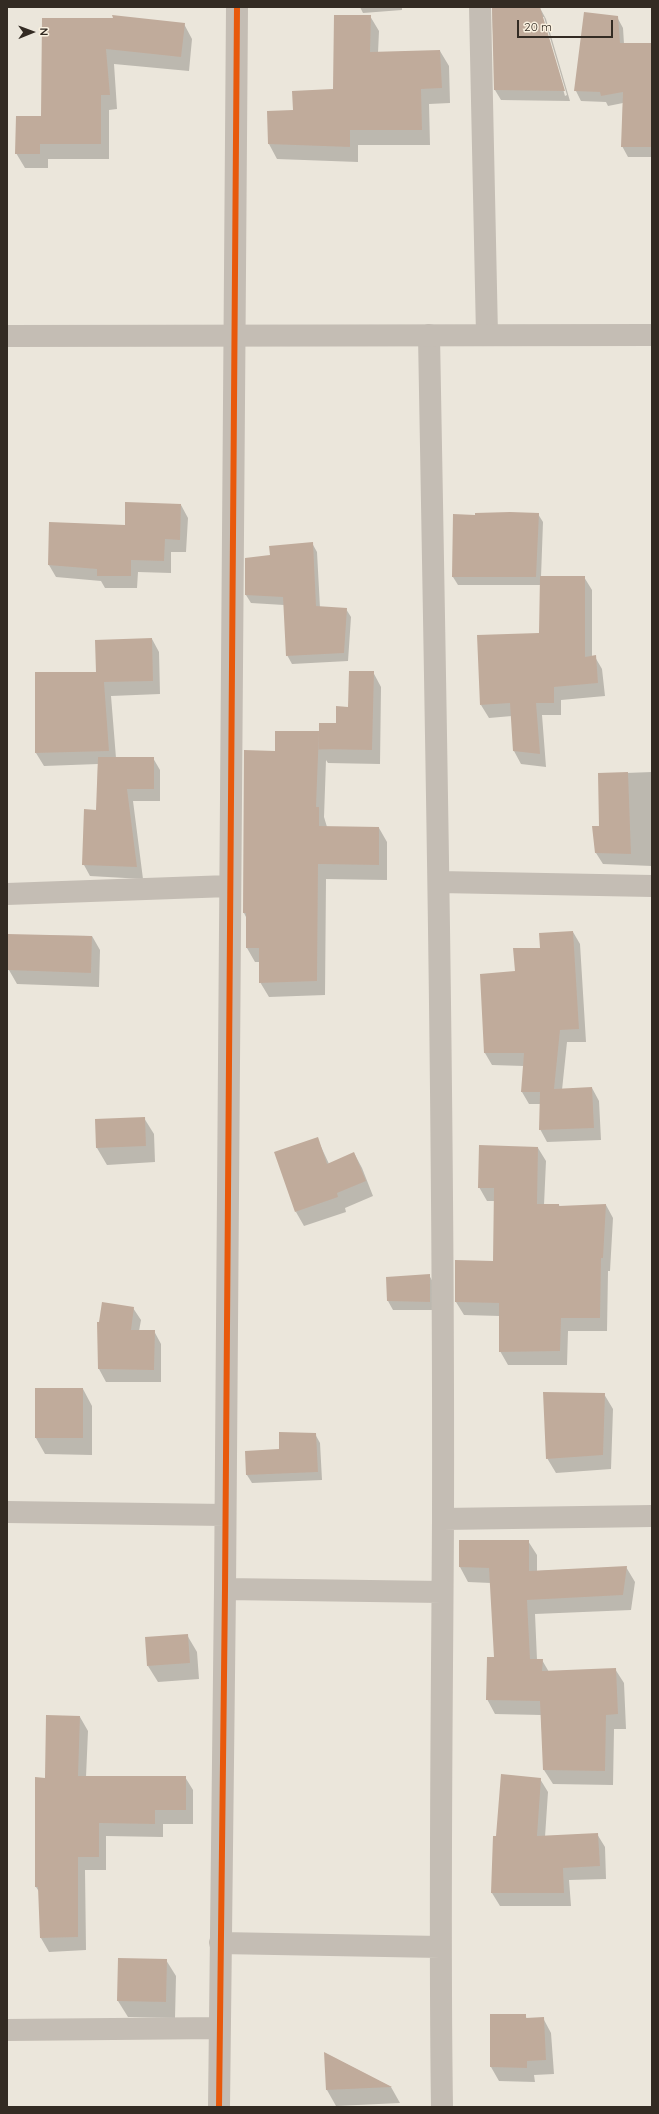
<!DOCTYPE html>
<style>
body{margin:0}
#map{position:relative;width:659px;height:2114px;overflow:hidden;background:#ebe6db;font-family:Quicksand,sans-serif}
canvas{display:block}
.frame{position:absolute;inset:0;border:8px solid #332b23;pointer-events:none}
.north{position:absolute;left:12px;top:12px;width:40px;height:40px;-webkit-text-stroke:3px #faf1e0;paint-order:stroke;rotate:89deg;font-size:11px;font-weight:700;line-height:16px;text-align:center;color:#332b23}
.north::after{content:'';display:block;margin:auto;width:14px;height:18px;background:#332b23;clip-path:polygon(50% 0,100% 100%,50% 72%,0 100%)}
.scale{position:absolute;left:517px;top:20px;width:96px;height:18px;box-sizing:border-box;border:2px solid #332b23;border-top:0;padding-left:5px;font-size:12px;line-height:14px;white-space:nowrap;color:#332b23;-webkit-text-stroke:3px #faf1e0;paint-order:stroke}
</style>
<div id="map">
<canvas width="659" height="2114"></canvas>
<div class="frame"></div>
<div class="north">N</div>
<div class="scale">20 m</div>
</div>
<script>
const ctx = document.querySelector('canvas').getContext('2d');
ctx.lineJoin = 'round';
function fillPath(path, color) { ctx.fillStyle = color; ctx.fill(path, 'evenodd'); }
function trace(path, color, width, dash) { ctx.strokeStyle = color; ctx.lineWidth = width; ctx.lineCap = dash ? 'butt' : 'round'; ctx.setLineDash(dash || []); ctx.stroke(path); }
const shadow = new Path2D(`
 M360 7H402V10L363 13Z
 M492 7 540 8 546 19 570 101 501 100 495 90ZM542 17H544L567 95 565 96Z
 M370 16 379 31 378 53 440 51 449 66 450 103 429 104 430 145H358V162L277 159 269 144 268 112 294 111 334 90Z
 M617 17 623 28 624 44H652V157H628L622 146 623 103 608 106 606 102 581 101 576 91Z
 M43 19 184 24 192 39 189 71 114 64 117 109 109 110V159H48V168H25L16 153 42 117Z
 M181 505 188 518 186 552H171V573L138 572 137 588H105L101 581 56 577 49 565Z
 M538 514 543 522 541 577H584L592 590V657H595L602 669 605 696 561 700V715H542L546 767 521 764 514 751 512 716 489 718 481 705 540 634 541 585H458L453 577 476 516Z
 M312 543 317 552 320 608 346 609 351 617 348 661 292 664 287 655 284 605 251 603 246 595 271 556Z
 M152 639 159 652 160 694 111 696 116 758H153L160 770V801H133L143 879 90 876 84 865 97 811 98 764 44 766 36 753 97 673Z
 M373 672 381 687 380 764 328 763 326 760 324 817 327 827 379 828 387 842V880L326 879 325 995 269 997 260 982V962H255L247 948V919L244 913 276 752 337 724Z
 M652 772V866L603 864 596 853 600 827 599 774Z
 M573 932 580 944 586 1042H567L562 1090 592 1088 599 1101 601 1140 547 1142 540 1129V1104H529L522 1092 524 1066 492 1065 485 1053 516 972 541 949Z
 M7 935 92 936 100 950 99 987 17 984 9 970Z
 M144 1118 154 1134 155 1162 107 1165 97 1148 96 1120Z
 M317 1138 329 1164 354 1153 362 1168 373 1196 345 1208 346 1212 304 1226 296 1212Z
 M538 1148 546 1161 544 1205H559L560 1207 606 1205 613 1218 610 1271H608L607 1331H568L567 1365H508L500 1351V1316L464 1315 456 1302V1261L494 1262 495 1201H487L479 1187Z
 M429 1275 434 1284V1310H393L388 1301 387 1278Z
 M133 1308 141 1320 139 1331H154L161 1344V1382H106L99 1369 98 1323Z
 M83 1389 92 1406V1455L45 1454 36 1438Z
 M604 1394 613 1409 611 1469 556 1473 547 1458Z
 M315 1434 320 1443 322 1480 252 1483 247 1475 246 1452 280 1450Z
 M528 1541 537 1555V1571L626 1567 635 1582 631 1610 535 1614 537 1660H542L549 1672 615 1669 624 1683 626 1729H614L613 1785 553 1784 544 1770 541 1715 495 1714 487 1699 496 1658 491 1583 468 1582 460 1567Z
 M187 1635 197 1652 199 1679 158 1682 148 1666Z
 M80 1717 88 1731 86 1777H185L193 1790V1824H163V1837L106 1836V1870H85L86 1950 49 1952 41 1938 40 1893 36 1887 46 1779Z
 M540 1779 548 1792 545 1837 597 1834 605 1847 606 1879 569 1880 571 1906H500L492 1893Z
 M166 1960 176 1976 175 2018 128 2017 118 2001Z
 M491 2015H525L527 2019 543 2018 551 2033 554 2074 534 2075 535 2082 499 2081 491 2067Z
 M325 2053 391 2087 400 2103 336 2106 327 2090Z
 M104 2106H129L130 2107H104Z`);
const building = new Path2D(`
 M492 7H540L565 91 494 90Z
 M584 12 618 16 620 43H652V147H621L623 92 601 96 600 92 574 91Z
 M112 15 185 23 181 57 106 49 110 95H101V144H40V154H15L16 116H41L42 18H113Z
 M334 15H371L370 52 440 50 442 88 421 89 422 130H350V147L268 144 267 111 293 110 292 91 333 89Z
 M125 502 181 504 180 540 165 539 164 561 131 560V576H97V569L48 565 49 522 125 525Z
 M510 512 539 513 536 577H452L453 514 475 515V513Z
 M313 542 316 606 347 608 344 653 286 656 283 597 245 595V558L270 555 269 546Z
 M540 576H585V657L596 655 598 683 554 687V703H536L540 754 513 751 510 703 480 705 477 635 539 633Z
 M152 638 153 681 104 682 109 751 35 753V672H96L95 640Z
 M349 671H374L372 750 318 749 319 731 316 807H319V826L379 827V865L318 864 317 981 259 983V948H246V913H243L244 750 275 751V731H319V723H336V706L348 707Z
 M98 757H154V789H127L137 867 82 865 84 809 96 810Z
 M628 772 631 854 595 853 592 826H599L598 773Z
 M573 931 579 1029 560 1030 554 1089 592 1087 594 1128 539 1130 540 1092H521L524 1053H484L480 974 515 971 513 948H540L539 933Z
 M7 934 92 936 91 973 8 970Z
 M145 1117 146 1146 96 1148 95 1119Z
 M318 1137 327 1164 354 1152 366 1181 337 1193 338 1197 295 1212 274 1152Z
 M479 1145 538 1147 537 1204H559V1206L606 1204 603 1258H601L600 1318H561L560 1351 499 1352V1303L455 1302V1260L493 1261 494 1188H478Z
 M430 1274V1302L387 1301 386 1277Z
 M102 1302 134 1307 131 1330H155L154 1370 98 1369 97 1322H99Z
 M35 1388H83V1438H35Z
 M543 1392 605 1393 603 1455 546 1459Z
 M279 1432 316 1433 318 1472 246 1475 245 1451 279 1449Z
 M459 1540H529V1571L627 1566 623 1595 527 1600 530 1659H543L542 1671 616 1668 618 1714 606 1715 605 1771 543 1770 540 1701 486 1700 487 1657H494L489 1568 459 1567Z
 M188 1634 190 1663 147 1666 145 1637Z
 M46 1715 80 1716 78 1776H186V1810H155V1824L99 1823V1857H78V1937L40 1938 38 1887H35V1777L45 1778Z
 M501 1774 541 1778 537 1836 598 1833 600 1866 563 1868 564 1893H491L493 1836H496Z
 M118 1958 167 1959 166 2002 117 2001Z
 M490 2014H526V2018L544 2017 546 2060 527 2061V2068L490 2067Z
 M324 2052 392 2087 326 2090Z`);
const minor = new Path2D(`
 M480 7 487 335
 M429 335C436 730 444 1125 443 1519 442 1715 439 1911 442 2107
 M439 882 652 886
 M7 894 229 886
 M7 1512 225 1515
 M443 1519 652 1516
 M225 1589 442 1592
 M220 1943 440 1947
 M7 2030 219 2028
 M219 2107 225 1589 237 7`);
const tertiary = new Path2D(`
 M7 336 652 335`);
const cycleway = new Path2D(`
 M219 2107 225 1589 237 7`);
fillPath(shadow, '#0003');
fillPath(building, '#c0ab9b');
trace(minor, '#c4bdb4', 22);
trace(tertiary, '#c4bdb4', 22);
trace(cycleway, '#e8590c', 6);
</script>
